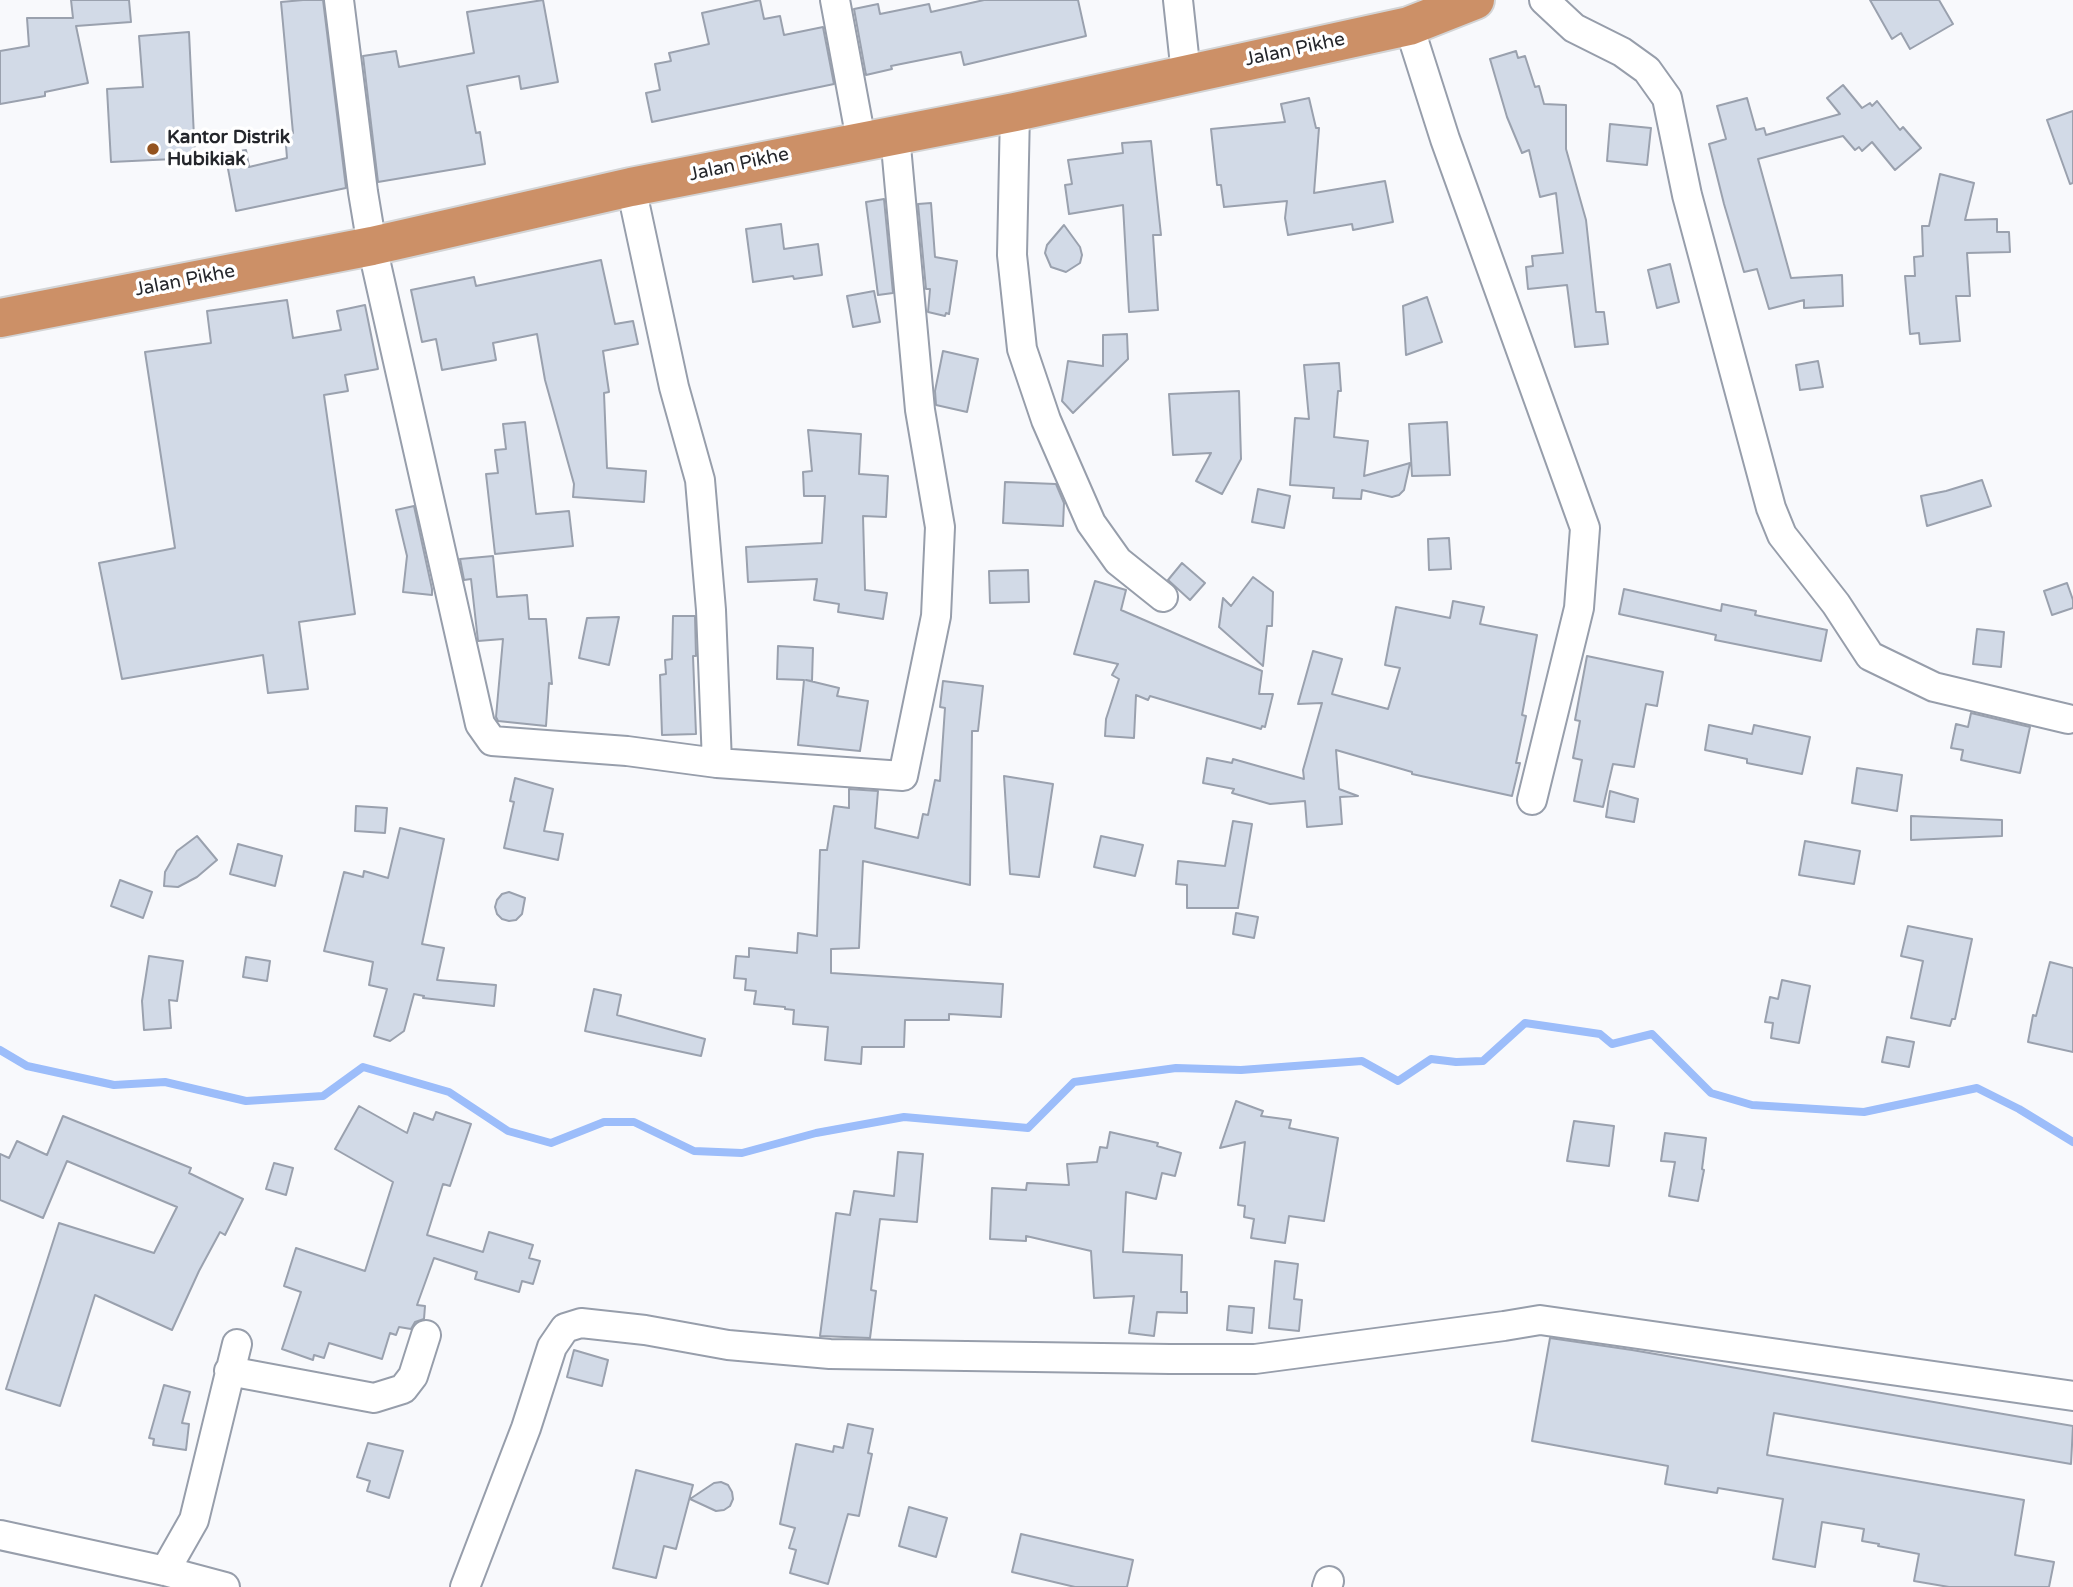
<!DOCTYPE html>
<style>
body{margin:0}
canvas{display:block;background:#f8f9fc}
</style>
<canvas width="2073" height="1587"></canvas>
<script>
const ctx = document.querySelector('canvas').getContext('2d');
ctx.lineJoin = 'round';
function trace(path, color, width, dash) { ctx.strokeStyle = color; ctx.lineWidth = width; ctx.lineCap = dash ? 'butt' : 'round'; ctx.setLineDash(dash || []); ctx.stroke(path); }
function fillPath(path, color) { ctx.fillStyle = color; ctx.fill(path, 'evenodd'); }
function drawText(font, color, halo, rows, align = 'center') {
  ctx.font = font + ' "Varela Round",sans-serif'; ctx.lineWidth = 7; ctx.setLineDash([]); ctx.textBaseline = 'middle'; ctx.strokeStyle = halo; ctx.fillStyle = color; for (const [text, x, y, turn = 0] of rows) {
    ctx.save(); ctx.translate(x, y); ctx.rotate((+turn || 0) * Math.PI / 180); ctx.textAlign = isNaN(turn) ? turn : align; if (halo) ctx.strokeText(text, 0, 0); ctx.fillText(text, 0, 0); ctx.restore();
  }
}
const stream = new Path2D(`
 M0 1050 27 1066 114 1085 165 1082 246 1101 323 1096 363 1067 449 1092 508 1131 551 1143 604 1122H634L694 1151 742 1153 816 1133 904 1117 1028 1128 1074 1082 1176 1068 1241 1070 1362 1061 1398 1081 1431 1059 1456 1062 1483 1061 1525 1023 1600 1034 1612 1044 1652 1034 1711 1093 1752 1105 1864 1112 1977 1088 2019 1109 2073 1142`);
const building = new Path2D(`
 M71 0H129L131 22 76 26 88 83 45 92V96L0 104V51L29 46 27 18H73Z
 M303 0H323L346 188 236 211 225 153 246 150 249 167 287 158 285 133H293L281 2Z
 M543 0 558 82 521 89 519 76 467 86 476 133 480 132 485 164 378 182 363 56 396 51 399 67 474 53 467 12Z
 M760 0 764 19 780 16 784 35 823 27 834 84 652 122 646 93 660 90 655 64 671 61 669 53 709 44 702 13Z
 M984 0H1078L1086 36 964 65 961 52 891 66 892 69 866 75 854 9 878 4 880 14 929 4 931 12Z
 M1870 0H1939L1953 24 1910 49 1901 33 1892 39Z
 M189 32 195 158 111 162 107 89 143 87 139 36Z
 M1516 51 1518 58 1525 56 1535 87 1539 86 1544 104 1566 105V149L1586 220 1596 312H1604L1608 344 1575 347 1567 285 1528 289 1526 267 1533 266 1532 256 1563 253 1556 193 1540 197 1529 150 1522 153 1507 117 1490 59Z
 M1843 85 1862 108 1870 103 1872 106 1877 101 1900 130 1903 127 1921 148 1895 170 1872 142 1862 151 1859 147 1855 150 1843 136 1758 159 1791 278 1842 275 1843 306 1804 308V300L1769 309 1757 269 1744 272 1724 204 1709 144 1726 139 1717 106 1747 98 1756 130 1764 128 1766 135 1840 114 1827 98Z
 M1309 98 1316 128H1319L1314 193 1385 181 1393 222 1353 230 1352 224 1288 235 1285 218 1287 201 1224 207 1221 185H1217L1211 129 1285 122 1281 104Z
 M2073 111V183L2070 184 2047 120Z
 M1610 124 1651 128 1647 165 1607 161Z
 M1151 141 1161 235H1153L1158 310 1129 312 1123 205 1069 214 1065 185 1072 184 1068 160 1123 153 1122 143Z
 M1940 174 1974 183 1965 220 1997 219V232H2009L2010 252 1967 253 1970 296H1956L1960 341 1920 344 1919 333 1910 334 1905 276H1915L1914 257 1923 256 1922 226H1929Z
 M884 199 893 293 878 295 866 202Z
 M931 203 935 257 957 261 949 314 946 313 945 316 928 312 930 289H926L918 204Z
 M781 224 784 249 818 244 822 275 794 279 793 276 753 282 746 229Z
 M1064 225 1080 247 1082 255 1080 263 1066 272 1051 267 1045 253 1047 245Z
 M601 260 615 324 633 321 638 344 603 351 609 392 604 393 607 468 646 471 644 502 573 497 574 484 545 380 537 334 493 343 496 360 442 370 436 339 422 342 411 290 474 277 476 286Z
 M1670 264 1679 302 1657 308 1648 270Z
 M874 291 880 322 853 327 847 296Z
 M1427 297 1442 342 1406 355 1403 306Z
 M287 300 293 338 341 330 337 311 365 305 378 369 345 375 348 391 324 395 355 614 299 622 308 689 268 693 263 655 122 679 99 563 175 548 145 352 211 343 207 311Z
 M1127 334 1128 359 1073 413 1062 401 1068 361 1103 366V335Z
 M943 351 978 359 967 412 936 405 935 391Z
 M1818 361 1823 387 1800 390 1796 365Z
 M1339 363 1341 391H1338L1334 437 1368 441 1364 476 1410 463 1404 490 1399 495 1392 497 1362 490 1361 499 1333 498 1334 488 1290 485 1295 418 1309 419 1304 365Z
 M1239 391 1241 459 1222 494 1196 481 1211 453 1173 455 1169 394Z
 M525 422 536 514 569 511 573 546 495 554 486 474 498 473 495 450 506 449 503 424Z
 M1447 422 1450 475 1412 476 1409 424Z
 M808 430 861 434 859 474 888 476 886 517 863 516 865 590 887 593 883 619 838 612 839 604 814 600 817 579 748 582 746 547 822 543 825 496H804L803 472 812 471Z
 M1982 480 1991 506 1927 526 1921 496 1946 491Z
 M1005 482 1056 484 1064 503 1063 526 1003 523Z
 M1258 489 1290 496 1284 528 1252 522Z
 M414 506 432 589V595L403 592 407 556 396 510Z
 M1449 538 1451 569 1429 570 1428 539Z
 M493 556 497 597 527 595 529 619H546L552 684 549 683 546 726 498 721 496 717 503 639 478 641 471 579 464 580 460 559Z
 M1182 563 1205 583 1190 600 1168 580Z
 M1028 570 1029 602 990 603 989 571Z
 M1253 577 1273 592 1272 626H1267L1263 666 1219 627 1223 598 1231 606Z
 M1095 581 1126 590 1121 610 1262 671 1259 694H1273L1265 727 1262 726 1261 729 1150 696 1148 700 1136 695 1134 738 1105 736 1106 719 1119 679 1112 675 1118 664 1074 654Z
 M2067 583 2073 600V608L2052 615 2044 591Z
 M1624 589 1721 611 1722 604 1756 611 1755 615 1827 630 1821 661 1715 640 1716 635 1619 614Z
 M1453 601 1484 607 1480 624 1537 635 1522 715 1526 716 1516 763H1520L1512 796 1412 774V772L1336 750 1339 789 1358 796 1340 797 1342 824 1307 827 1305 801 1270 804 1232 793 1234 789 1203 783 1207 758 1232 763 1233 759 1304 779 1303 770 1322 703 1298 704 1313 651 1342 659 1332 694 1388 709 1400 668 1385 665 1396 607 1450 618Z
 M673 616H695L696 656H693L696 734 662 735 660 675 666 674 665 660 672 659Z
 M619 617 609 665 579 658 587 618Z
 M1977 629 2004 632 2001 667 1973 664Z
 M778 646 813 648 812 681 806 680 839 688 837 696 868 701 860 751 798 745 804 680 777 679Z
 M1587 656 1663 672 1657 706 1646 704 1634 767 1613 764 1603 807 1574 801 1582 760 1573 758 1580 721 1575 720Z
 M943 681 983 686 978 731H972L970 885 863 861 859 948 831 949V973L1003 984 1001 1017 949 1014V1020H905L904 1047H862L861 1064 825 1060 828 1027 793 1024 794 1010 785 1009V1007L754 1004 756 991 745 990 746 979 734 978 736 956 749 957V948L797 953 798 933 817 936 820 850H827L834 806 849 808V789L878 791 875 828 918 838 923 814 928 815 935 780 940 781 945 708 940 707Z
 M1971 713 2030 727 2020 773 1961 760 1963 750 1951 748 1956 724 1968 727Z
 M1709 725 1752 734 1754 725 1810 737 1802 774 1747 763V759L1705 750Z
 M1857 768 1902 775 1897 811 1852 803Z
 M1004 776 1053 784 1039 877 1010 874Z
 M515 778 553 789 544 831 563 834 558 860 504 848 514 802 510 801Z
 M1610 791 1638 799 1634 822 1606 817Z
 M356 806 387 808 385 833 355 831Z
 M1911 816 2002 820V836L1911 840Z
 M1233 821 1252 824 1238 908H1187V885L1176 884 1178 861 1225 866Z
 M400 828 444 839 422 944 444 948 437 980 496 985 494 1006 423 998 424 996 414 994 404 1031 390 1041 374 1036 387 989 369 985 373 962 324 951 344 872 363 877 364 871 388 878Z
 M197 836 217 860 197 877 178 887 164 886 165 872 177 851Z
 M1101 836 1143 845 1135 876 1094 867Z
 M1805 841 1860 851 1854 884 1799 875Z
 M238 844 282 856 275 886 230 874Z
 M120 880 152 892 143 918 111 906Z
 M509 892 525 898 522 914 516 920 509 921 502 919 497 914 495 907 497 900 502 894Z
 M1236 913 1258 917 1254 938 1233 934Z
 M1908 926 1972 939 1955 1019H1952L1950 1026 1911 1018 1923 961 1901 956Z
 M149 956 183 961 177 1001 169 1000 171 1028 144 1030 142 1001Z
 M246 957 270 961 267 981 243 977Z
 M2050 962 2073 968V1052L2028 1042 2033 1015 2036 1016Z
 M1782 980 1810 986 1799 1043 1771 1038 1773 1023 1765 1022 1770 997 1778 999Z
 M594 989 621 995 617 1015 705 1039 701 1056 585 1031Z
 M1887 1037 1914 1042 1909 1067 1882 1062Z
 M1236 1101 1263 1111 1261 1116 1291 1120 1289 1128 1338 1138 1324 1221 1289 1216 1285 1243 1251 1238 1254 1219 1244 1217 1245 1206 1238 1205 1245 1142 1220 1148Z
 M359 1106 407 1133 414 1113 433 1120 436 1112 471 1124 450 1186 443 1184 427 1235 483 1252 489 1232 533 1245 529 1258 540 1261 533 1284 522 1281 519 1292 475 1279 477 1272 434 1258 417 1305 425 1306 424 1319 415 1322 411 1329 399 1327 396 1335 390 1333 382 1359 329 1343 324 1358 314 1355 313 1360 282 1349 301 1292 284 1286 296 1248 365 1271 393 1182 335 1149Z
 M63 1116 191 1168 189 1173 243 1199 225 1235 220 1232 199 1271 172 1330 95 1295 60 1406 6 1389 59 1223 154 1253 177 1207 67 1161 43 1218 0 1200V1154L9 1158 17 1141 47 1155Z
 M1574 1121 1614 1126 1609 1166 1567 1161Z
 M1110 1132 1158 1143 1157 1146 1181 1153 1175 1176 1162 1173 1156 1199 1126 1192 1123 1252 1182 1255 1181 1292H1187V1313L1157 1312 1154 1336 1129 1333 1134 1296 1094 1298 1091 1251 1026 1236V1241L990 1239 992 1188 1026 1190 1027 1183 1069 1185 1067 1164 1097 1162 1100 1147 1107 1148Z
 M1665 1133 1706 1138 1702 1169 1704 1170 1698 1201 1669 1196 1675 1162 1661 1161Z
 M898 1152 923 1154 917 1222 880 1219 871 1290 876 1291 870 1338 820 1336 836 1213 850 1215 854 1191 894 1196Z
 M274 1163 293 1168 286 1195 266 1189Z
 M1275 1261 1298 1264 1294 1299 1302 1300 1299 1331 1269 1328Z
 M1229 1306 1254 1308 1252 1333 1227 1330Z
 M1550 1338 1632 1350 2073 1426 2071 1464 1774 1413 1767 1455 2024 1500 2015 1555 2054 1562 2049 1587H1949L1914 1581 1919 1554 1878 1546 1879 1544 1862 1541 1864 1529 1822 1522 1815 1567 1773 1559 1783 1499 1718 1488 1717 1493 1665 1484 1668 1466 1532 1441Z
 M574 1350 608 1360 602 1386 567 1377Z
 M164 1385 190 1392 182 1423 189 1424 186 1450 153 1445 154 1439 149 1438Z
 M848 1424 873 1429 868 1453 872 1454 859 1516 848 1514 828 1584 790 1573 796 1550 789 1548 795 1528 780 1524 796 1444 833 1452 834 1446 843 1448Z
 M368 1443 403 1451 389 1498 367 1491 370 1481 357 1477Z
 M636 1470 693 1485 676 1549 664 1546 656 1578 613 1568Z
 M721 1482 728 1485 732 1492 733 1499 730 1506 724 1510 716 1511 690 1499 714 1483Z
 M909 1507 947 1518 936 1557 899 1546Z
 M1021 1534 1133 1560 1127 1587H1075L1012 1572Z`);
const minor = new Path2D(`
 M339 0 363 192 372 246 480 724 492 741 627 751 717 763 903 776 936 616 940 527 920 410 895 135
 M835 0 861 140
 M1178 0 1186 74
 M1544 0 1574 28 1622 52 1647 70 1667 98 1687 195 1771 508 1782 535 1836 604 1870 656 1934 687 2068 719
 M1409 26 1445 139 1585 528 1579 608 1532 800
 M1015 112 1012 255 1022 349 1046 420 1091 523 1118 561 1163 597
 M631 187 674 387 700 480 711 610 717 763
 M229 1371 374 1398 403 1389 413 1376 426 1335
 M0 1535 165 1571 225 1587
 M165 1571 194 1520 237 1344
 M465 1587 526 1428 552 1347 565 1328 581 1323 645 1330 728 1345 830 1354 1170 1359H1255L1504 1326 1540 1320 2073 1396
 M1327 1587 1329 1581`);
const highway = new Path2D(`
 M0 318 372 246 631 187 1015 112 1409 26 1475 0`);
const markers = [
 [153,149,7,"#94531f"]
];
const streetNames = [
 ["Jalan Pikhe",1295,50,-12],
 ["Jalan Pikhe",739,165,-12],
 ["Jalan Pikhe",185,281,-11]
];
const poiNames = [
 ["Kantor Distrik",167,138],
 ["Hubikiak",167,160]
];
trace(stream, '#9cbdfa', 8);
fillPath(building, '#d2dae7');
trace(building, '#9aa1ae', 2);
trace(minor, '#979eab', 32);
trace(highway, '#d3d4d5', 42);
trace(minor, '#fff', 28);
trace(highway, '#cc9067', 38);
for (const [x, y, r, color] of markers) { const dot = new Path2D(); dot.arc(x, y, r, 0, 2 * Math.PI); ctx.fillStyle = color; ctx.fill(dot); trace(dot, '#fff', 2.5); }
drawText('19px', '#24262b', '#fff', streetNames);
drawText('bold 19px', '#24262b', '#fff', poiNames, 'left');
</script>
